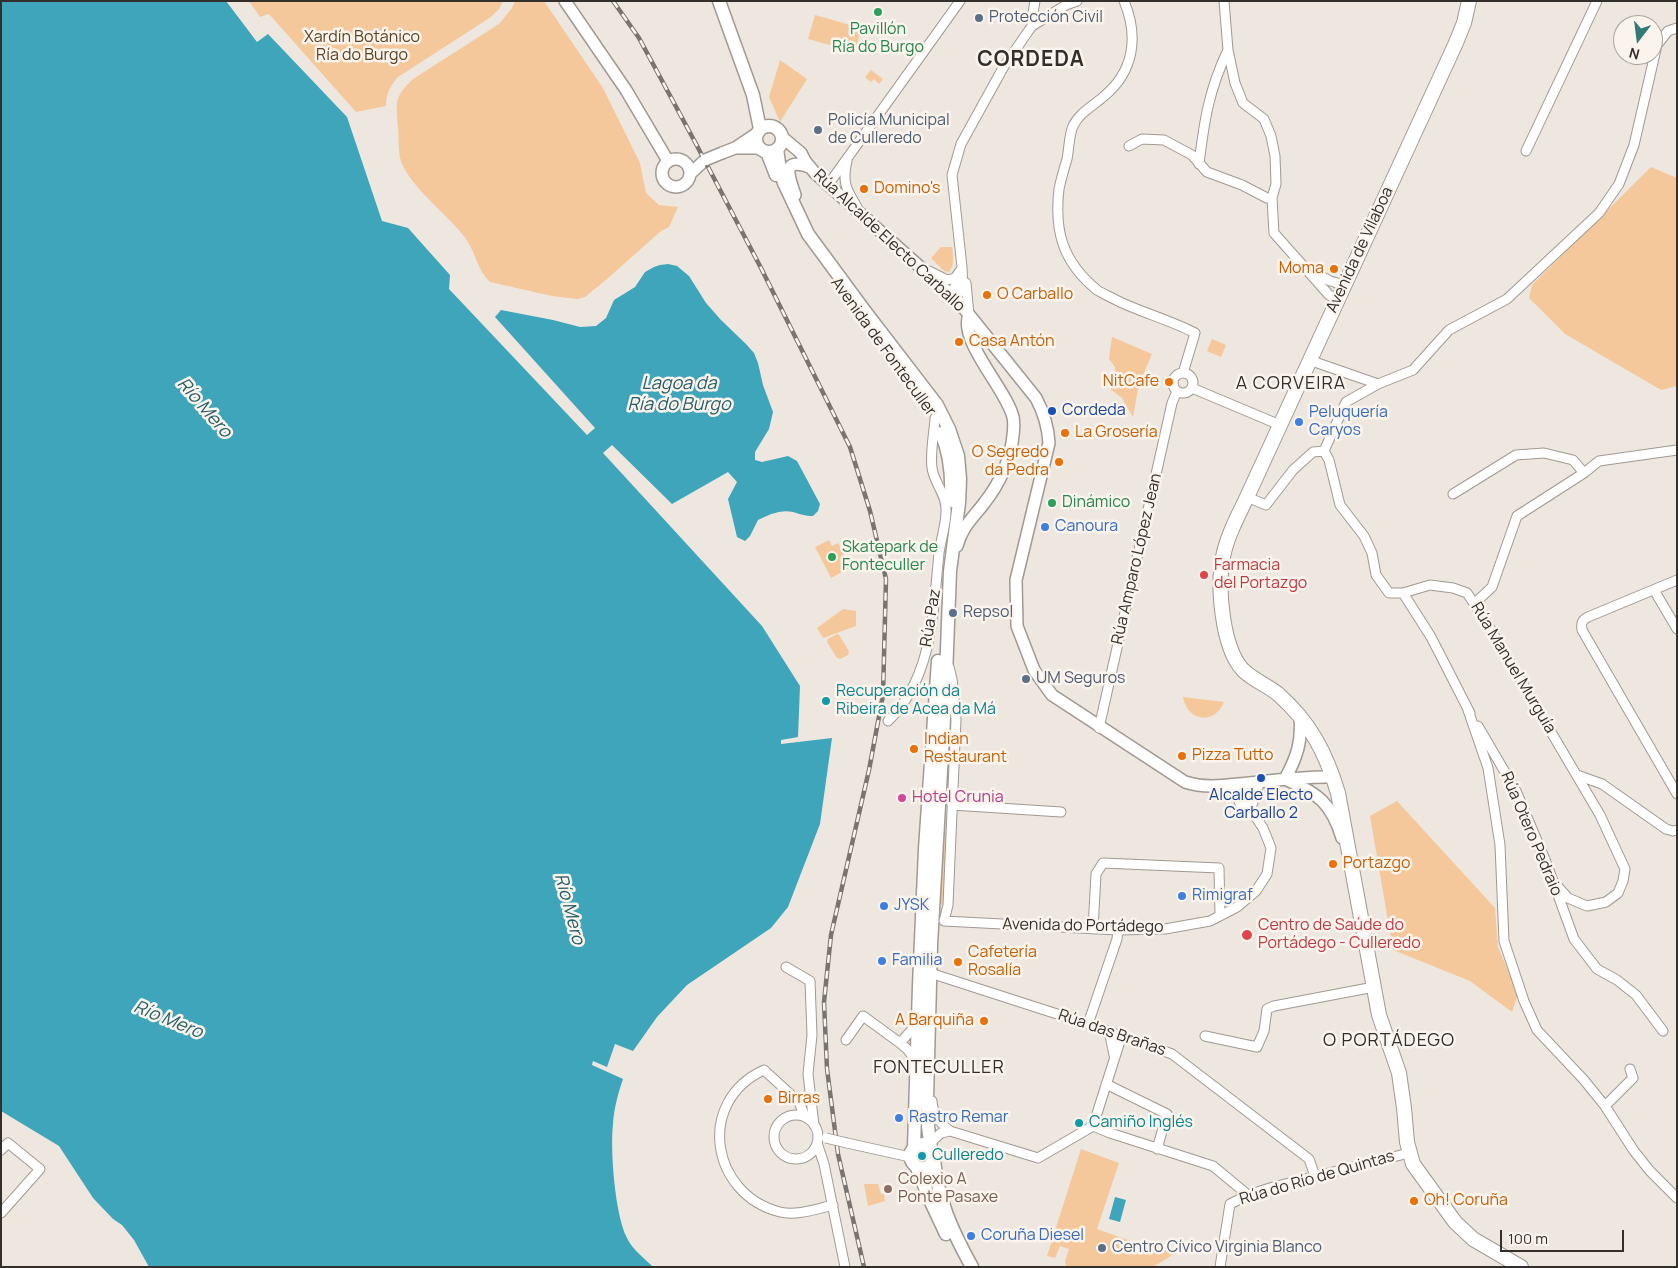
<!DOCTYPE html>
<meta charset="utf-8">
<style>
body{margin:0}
#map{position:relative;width:1678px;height:1268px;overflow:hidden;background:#eee7df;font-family:Manrope,sans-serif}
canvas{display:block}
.frame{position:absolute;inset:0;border:2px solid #322f2c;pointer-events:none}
.north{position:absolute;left:1613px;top:15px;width:50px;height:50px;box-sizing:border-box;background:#fbf4ec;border:1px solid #aba59f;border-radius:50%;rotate:195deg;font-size:14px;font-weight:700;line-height:20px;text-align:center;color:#322f2c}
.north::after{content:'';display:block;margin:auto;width:18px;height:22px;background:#327a75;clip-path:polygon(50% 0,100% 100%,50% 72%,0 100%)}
.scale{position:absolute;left:1500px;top:1230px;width:124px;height:22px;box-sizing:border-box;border:2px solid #322f2c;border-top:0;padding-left:6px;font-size:15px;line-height:18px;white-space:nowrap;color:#322f2c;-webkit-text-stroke:4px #fbf4ec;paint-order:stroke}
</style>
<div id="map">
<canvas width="1678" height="1268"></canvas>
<div class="frame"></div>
<div class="north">N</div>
<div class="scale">100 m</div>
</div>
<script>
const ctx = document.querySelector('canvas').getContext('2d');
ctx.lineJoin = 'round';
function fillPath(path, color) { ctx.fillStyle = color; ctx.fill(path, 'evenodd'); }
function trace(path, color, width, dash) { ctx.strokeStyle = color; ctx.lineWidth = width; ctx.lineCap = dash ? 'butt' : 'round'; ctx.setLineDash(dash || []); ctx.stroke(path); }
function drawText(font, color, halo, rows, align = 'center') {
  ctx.font = font + ' Manrope,sans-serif'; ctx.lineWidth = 5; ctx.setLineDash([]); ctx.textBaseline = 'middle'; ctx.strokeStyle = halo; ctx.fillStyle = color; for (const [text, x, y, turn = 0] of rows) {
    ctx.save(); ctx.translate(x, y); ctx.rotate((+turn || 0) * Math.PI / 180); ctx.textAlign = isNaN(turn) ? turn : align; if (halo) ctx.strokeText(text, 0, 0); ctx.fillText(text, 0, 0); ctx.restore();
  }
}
const green = new Path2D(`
 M249 1H503L499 9 491 17 398 77C390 86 386 94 386 106L356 112 269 14 260 17Z
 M515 1H544L603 88 640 163 646 193 659 205 678 207 669 227 661 231 607 279 585 297 577 299 552 296 490 282C477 270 476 253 466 239 448 214 415 192 402 164 398 156 399 137 398 127 396 102 394 97 413 79L499 24 512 8Z
 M815 15 861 28 855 52 808 39Z
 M780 60 807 79 780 122 769 97Z
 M871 70 883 79 879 84 874 79 871 82 865 77Z
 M1651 167 1677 178V386L1661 390 1565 334 1529 298 1532 285Z
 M941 247H952C953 255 955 265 949 272L944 271 931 258Z
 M1112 337 1152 354 1139 384 1133 417 1122 398 1110 389 1115 384V367L1109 359Z
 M1212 339 1226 345 1221 357 1207 351Z
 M829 540 832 546 838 543 850 567 849 568 831 578 815 547Z
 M843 609 856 611V626L823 638 817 628Z
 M837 634 839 635 849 651 848 655 840 659 837 658 827 642 828 639Z
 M1183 697 1224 702C1214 726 1187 721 1183 697Z
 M1397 801 1495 908 1498 947 1518 994 1512 1012 1470 981 1393 950 1370 816Z
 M943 828 947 829 943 908 940 899Z
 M1081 1149 1119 1163 1097 1229 1136 1243 1179 1251 1153 1267H1066L1065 1261 1069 1249 1060 1246 1055 1258 1047 1256Z
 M864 1184H878L881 1194H884L885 1201 868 1206Z`);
const water = new Path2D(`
 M1 1H226L257 42 268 34 347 117 382 221 408 228 450 275 449 289 587 435 595 428 495 317 501 310 553 320 580 327 596 326 606 318 614 300 635 287 645 272 654 267 660 265 668 264 677 266 689 276 706 303 721 320 746 344 754 353 758 363 763 385 773 412 769 429 755 452V460L762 462 788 456 797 461 820 504 818 511 813 516C805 516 800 514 793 512 781 509 768 515 758 520L750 536 745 541 737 537 728 499 737 482 728 472 672 504 612 445 603 453 762 626 800 686 798 737 781 740V744L832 738 820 824 788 907 771 928 687 985 657 1017 633 1051 615 1044 607 1067 593 1061 592 1065 623 1079C618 1094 614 1108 613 1124 610 1150 615 1215 627 1238 632 1249 644 1258 653 1267H149L134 1240 122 1225 113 1219 93 1198 59 1146 1 1111Z
 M1115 1197 1126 1200 1120 1222 1109 1219Z`);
const minor = new Path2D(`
 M1124 1C1139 37 1134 72 1103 97 1093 106 1079 113 1073 126 1069 135 1069 149 1067 159 1064 169 1061 179 1059 189 1054 232 1063 262 1097 290 1103 294 1111 297 1118 301 1143 313 1170 320 1195 333L1183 373
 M1224 1 1228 50 1235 83 1243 103 1264 119 1271 136 1275 156 1276 184 1272 198 1274 233 1329 295 1338 300
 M1032 26V19L1035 1
 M1129 146 1142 139 1164 140 1192 155 1207 172 1242 185 1267 198H1272
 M1526 151 1597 1
 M847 161C842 182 846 189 857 207
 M1199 164C1204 122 1209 89 1228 50
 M828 185 960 1
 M962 267 959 280 950 294 957 295 963 289 962 267 952 175 961 144 1003 68 1027 33 1032 26 1066 5 1077 1
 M1310 270 1330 281 1345 285
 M929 271 947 280 955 278 960 271
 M966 283 969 315
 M1309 360 1378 384
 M1173 383a10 10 0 1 1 20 0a10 10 0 1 1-20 0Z
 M1192 388 1280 425
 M1324 451 1346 402 1378 384 1413 370 1449 330 1507 299 1599 213 1619 184 1634 145 1657 45 1668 31 1677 28
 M1453 494 1516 455 1544 453 1573 460 1584 473
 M1247 497 1266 505 1293 470 1313 452 1324 451 1329 460 1340 505 1364 536 1372 553 1376 575 1389 593H1403L1430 585 1453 588 1467 593 1485 620 1600 815 1625 869 1623 881 1618 893 1606 902 1587 906 1568 898 1552 880
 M1677 580 1588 617C1582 620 1581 623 1582 630L1677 794
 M1654 590 1677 629
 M1403 593 1431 637 1470 713
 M1474 604 1492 587 1517 516 1584 473 1599 461 1677 450
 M1468 710 1488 768 1500 845 1504 941 1524 1001 1537 1030 1584 1080 1605 1106 1634 1151 1650 1171 1677 1198
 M888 721C933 678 933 611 939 553 941 539 946 525 946 511 947 495 934 483 932 468 930 452 934 434 935 418
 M1478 726 1516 791 1546 862 1574 939 1597 969 1617 980 1636 995 1663 1031
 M1099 728 1172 403 1177 391
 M1577 775 1602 784 1666 829 1673 831 1677 830
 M1233 784 1248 797 1251 810
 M952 805 1061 812
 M1251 808 1260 781
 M944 921 1118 930 1165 929 1210 921 1237 907 1256 891 1267 874 1271 848 1263 828 1251 810 1240 804 1233 784
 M944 921 948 905 956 719 952 679 949 667
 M1093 929 1096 874 1103 863 1219 868 1220 915
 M786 967 810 981 812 1035 808 1074 814 1125
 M927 972 1088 1024 1172 1054 1309 1159 1315 1176
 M1088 1024 1117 939 1118 930
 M1109 1031 1114 1055
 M1205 1036 1257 1047 1264 1031 1267 1009 1274 1006 1374 987
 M846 1040 863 1016 900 1043
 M917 1062 907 1049 900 1043 918 1023
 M1106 1084 1167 1114 1157 1149
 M932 1101C933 1115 939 1122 950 1131L1038 1158 1093 1126 1122 1035
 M1605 1106 1633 1078 1630 1069
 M774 1137a22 22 0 1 1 44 0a22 22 0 1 1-44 0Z
 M805 1117 799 1102 764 1070C696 1101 710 1194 780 1212 797 1216 816 1209 833 1205
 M1093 1126 1110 1133 1213 1166 1248 1195
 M817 1143 824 1164 845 1267
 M847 1143 910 1157
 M930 1143 941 1133 950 1131
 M1 1150 8 1143 40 1169 1 1213
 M1220 1267 1230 1204 1248 1195 1273 1187 1409 1153`);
const tertiary = new Path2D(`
 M565 1 626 90 668 161
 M782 137 801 153 805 161 815 173 958 301 1036 398C1044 413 1048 426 1049 443L1016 580 1017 626 1034 670 1052 695 1185 782C1206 789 1227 785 1249 783 1277 780 1305 776 1333 777
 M735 148H759
 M722 153 735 148 759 132
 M662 173a14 14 0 1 1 28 0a14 14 0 1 1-28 0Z
 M690 174 705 160
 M795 195C789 177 780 157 809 167
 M957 546C962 526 974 517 985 502 999 484 1008 465 1012 443 1013 435 1015 426 1013 417 1006 389 958 340 969 315
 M1285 779C1297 757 1302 742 1300 717
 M1287 780C1318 793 1332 804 1342 838`);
const secondary = new Path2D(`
 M719 1 753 95 760 129
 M756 139a13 13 0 1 1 26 0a13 13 0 1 1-26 0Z
 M777 149 780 170 784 183 808 234 864 310 937 405 949 429 958 456 960 479 959 503 950 571 945 702 931 945 927 1097 928 1127 931 1148 934 1157C930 1174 911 1171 910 1154L914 1147 923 1144 931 1148
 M767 152 776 175
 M941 433C950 453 952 480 951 501
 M914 1147 919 986 925 849 938 661
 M934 1160C938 1200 952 1231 972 1267
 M917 1168 931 1202 946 1234`);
const trunk = new Path2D(`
 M1469 1 1464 23 1455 45 1247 497C1238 516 1227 536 1223 557 1217 586 1222 648 1243 670 1253 680 1267 685 1278 694 1310 722 1326 753 1338 793L1379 1015 1399 1073 1404 1108 1407 1142 1413 1164 1455 1222 1473 1239 1521 1267`);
const rail = new Path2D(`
 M613 1 639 38 695 142 761 268 850 447 870 511 886 579 883 695 869 770 831 935 824 1002 827 1069 838 1154 864 1267`);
const minorBridge = new Path2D(`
 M826 1138 847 1143`);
const tertiaryBridge = new Path2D(`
 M705 160 722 153`);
const markers = [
 [878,12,5,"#2e9e5b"],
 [979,18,5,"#5c6f8a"],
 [818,130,5,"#5c6f8a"],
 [864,189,5,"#e8710a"],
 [1334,269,5,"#e8710a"],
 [987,295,5,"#e8710a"],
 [959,342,5,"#e8710a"],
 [1169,382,5,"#e8710a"],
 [1052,411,5,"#1a4fb4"],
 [1299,422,5,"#3f7fe0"],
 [1065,433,5,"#e8710a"],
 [1059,462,5,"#e8710a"],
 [1052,503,5,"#2e9e5b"],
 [1045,527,5,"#3f7fe0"],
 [832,557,5,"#2e9e5b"],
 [1204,575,5,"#e0444e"],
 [953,613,5,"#5c6f8a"],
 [1026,679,5,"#5c6f8a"],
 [826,701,5,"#0f9aa8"],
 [914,749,5,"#e8710a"],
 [1182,756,5,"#e8710a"],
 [1261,778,5,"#1a4fb4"],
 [902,798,5,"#d1479c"],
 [1333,864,5,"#e8710a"],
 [1182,896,5,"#3f7fe0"],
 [884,906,5,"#3f7fe0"],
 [1247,935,6,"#e0444e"],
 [882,961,5,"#3f7fe0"],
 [958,962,5,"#e8710a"],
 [984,1021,5,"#e8710a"],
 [768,1099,5,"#e8710a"],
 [899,1118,5,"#3f7fe0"],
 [1079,1123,5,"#0f9aa8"],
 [922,1156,5,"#0f9aa8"],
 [888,1189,5,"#8d6e63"],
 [1414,1201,5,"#e8710a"],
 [971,1236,5,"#3f7fe0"],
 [1102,1248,5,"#5c6f8a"]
];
const serviceNames = [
 ["Protección Civil",989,18],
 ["Policía Municipal",828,121],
 ["de Culleredo",828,139],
 ["Repsol",963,613],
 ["UM Seguros",1036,679],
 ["Centro Cívico Virginia Blanco",1112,1248]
];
const leisureNames = [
 ["Pavillón",878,30,"center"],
 ["Ría do Burgo",878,48,"center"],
 ["Dinámico",1062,503],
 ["Skatepark de",842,548],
 ["Fonteculler",842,566]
];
const parkNames = [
 ["Xardín Botánico",362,38],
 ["Ría do Burgo",362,56]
];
const foodNames = [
 ["Domino's",874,189],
 ["Moma",1324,269,"right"],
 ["O Carballo",997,295],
 ["Casa Antón",969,342],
 ["NitCafe",1159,382,"right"],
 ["La Grosería",1075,433],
 ["O Segredo",1049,453,"right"],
 ["da Pedra",1049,471,"right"],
 ["Indian",924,740],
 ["Restaurant",924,758],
 ["Pizza Tutto",1192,756],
 ["Portazgo",1343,864],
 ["Cafetería",968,953],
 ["Rosalía",968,971],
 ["A Barquiña",974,1021,"right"],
 ["Birras",778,1099],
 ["Oh! Coruña",1424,1201]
];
const streetNames = [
 ["Rúa Alcalde Electo Carballo",889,241,43],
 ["Avenida de Vilaboa",1360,250,-65],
 ["Avenida de Fonteculler",883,347,54],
 ["Rúa Amparo López Jean",1137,559,-77],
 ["Rúa Paz",931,618,-81],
 ["Rúa Manuel Murguía",1513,668,59],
 ["Rúa Otero Pedraio",1531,834,67],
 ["Avenida do Portádego",1083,926,1],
 ["Rúa das Brañas",1112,1033,19],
 ["Rúa do Río de Quintas",1317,1178,-16]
];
const transitNames = [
 ["Cordeda",1062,411],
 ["Alcalde Electo",1261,796,"center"],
 ["Carballo 2",1261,814,"center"]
];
const shopNames = [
 ["Peluquería",1309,413],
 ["Caryos",1309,431],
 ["Canoura",1055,527],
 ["Rimigraf",1192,896],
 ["JYSK",894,906],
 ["Familia",892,961],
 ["Rastro Remar",909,1118],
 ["Coruña Diesel",981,1236]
];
const healthNames = [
 ["Farmacia",1214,566],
 ["del Portazgo",1214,584],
 ["Centro de Saúde do",1258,926],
 ["Portádego - Culleredo",1258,944]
];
const cultureNames = [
 ["Recuperación da",836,692],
 ["Ribeira de Acea da Má",836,710],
 ["Camiño Inglés",1089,1123],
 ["Culleredo",932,1156]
];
const hotelNames = [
 ["Hotel Crunia",912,798]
];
const educationNames = [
 ["Colexio A",898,1180],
 ["Ponte Pasaxe",898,1198]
];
const waterNames = [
 ["Lagoa da",679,384],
 ["Ría do Burgo",679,405],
 ["Río Mero",204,408,49],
 ["Río Mero",569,909,75],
 ["Río Mero",168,1020,22]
];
const neighbourhoodNames = [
 ["A CORVEIRA",1291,384],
 ["O PORTÁDEGO",1389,1041],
 ["FONTECULLER",939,1068]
];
const districtNames = [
 ["CORDEDA",1031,60]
];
fillPath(green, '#f4c89b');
fillPath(water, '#3fa5ba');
trace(minor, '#a09992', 11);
trace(tertiary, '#a09992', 14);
trace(secondary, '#a09992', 15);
trace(trunk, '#a09992', 16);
trace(minor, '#fff', 9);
trace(tertiary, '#fff', 11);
trace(secondary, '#fff', 12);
trace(trunk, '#fff', 14);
trace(rail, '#79746f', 4.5);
trace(rail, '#fbf4ec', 2.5, [8]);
trace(minorBridge, '#a09992', 11, []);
trace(tertiaryBridge, '#a09992', 14, []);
trace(minorBridge, '#fff', 9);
trace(tertiaryBridge, '#fff', 11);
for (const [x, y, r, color] of markers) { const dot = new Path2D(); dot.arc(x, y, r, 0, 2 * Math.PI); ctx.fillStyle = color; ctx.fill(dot); trace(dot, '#fbf4ec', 2); }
drawText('16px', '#4e5e75', '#fbf4ec', serviceNames, 'left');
drawText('16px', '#27864d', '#fbf4ec', leisureNames, 'left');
drawText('16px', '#5d4122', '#fbf4ec', parkNames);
drawText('16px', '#c56008', '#fbf4ec', foodNames, 'left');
drawText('16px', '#322f2c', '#fbf4ec', streetNames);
drawText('16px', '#164399', '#fbf4ec', transitNames, 'left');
drawText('16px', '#366cbe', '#fbf4ec', shopNames, 'left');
drawText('16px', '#be3a42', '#fbf4ec', healthNames, 'left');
drawText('16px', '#0d838f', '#fbf4ec', cultureNames, 'left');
drawText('16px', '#b23c85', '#fbf4ec', hotelNames, 'left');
drawText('16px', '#785e54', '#fbf4ec', educationNames, 'left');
drawText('italic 18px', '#275e6a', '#fbf4ec', waterNames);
ctx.letterSpacing = '1px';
drawText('18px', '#322f2c', '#fbf4ec', neighbourhoodNames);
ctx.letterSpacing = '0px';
ctx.letterSpacing = '1px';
drawText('bold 21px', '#322f2c', '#fbf4ec', districtNames);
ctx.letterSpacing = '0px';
</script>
